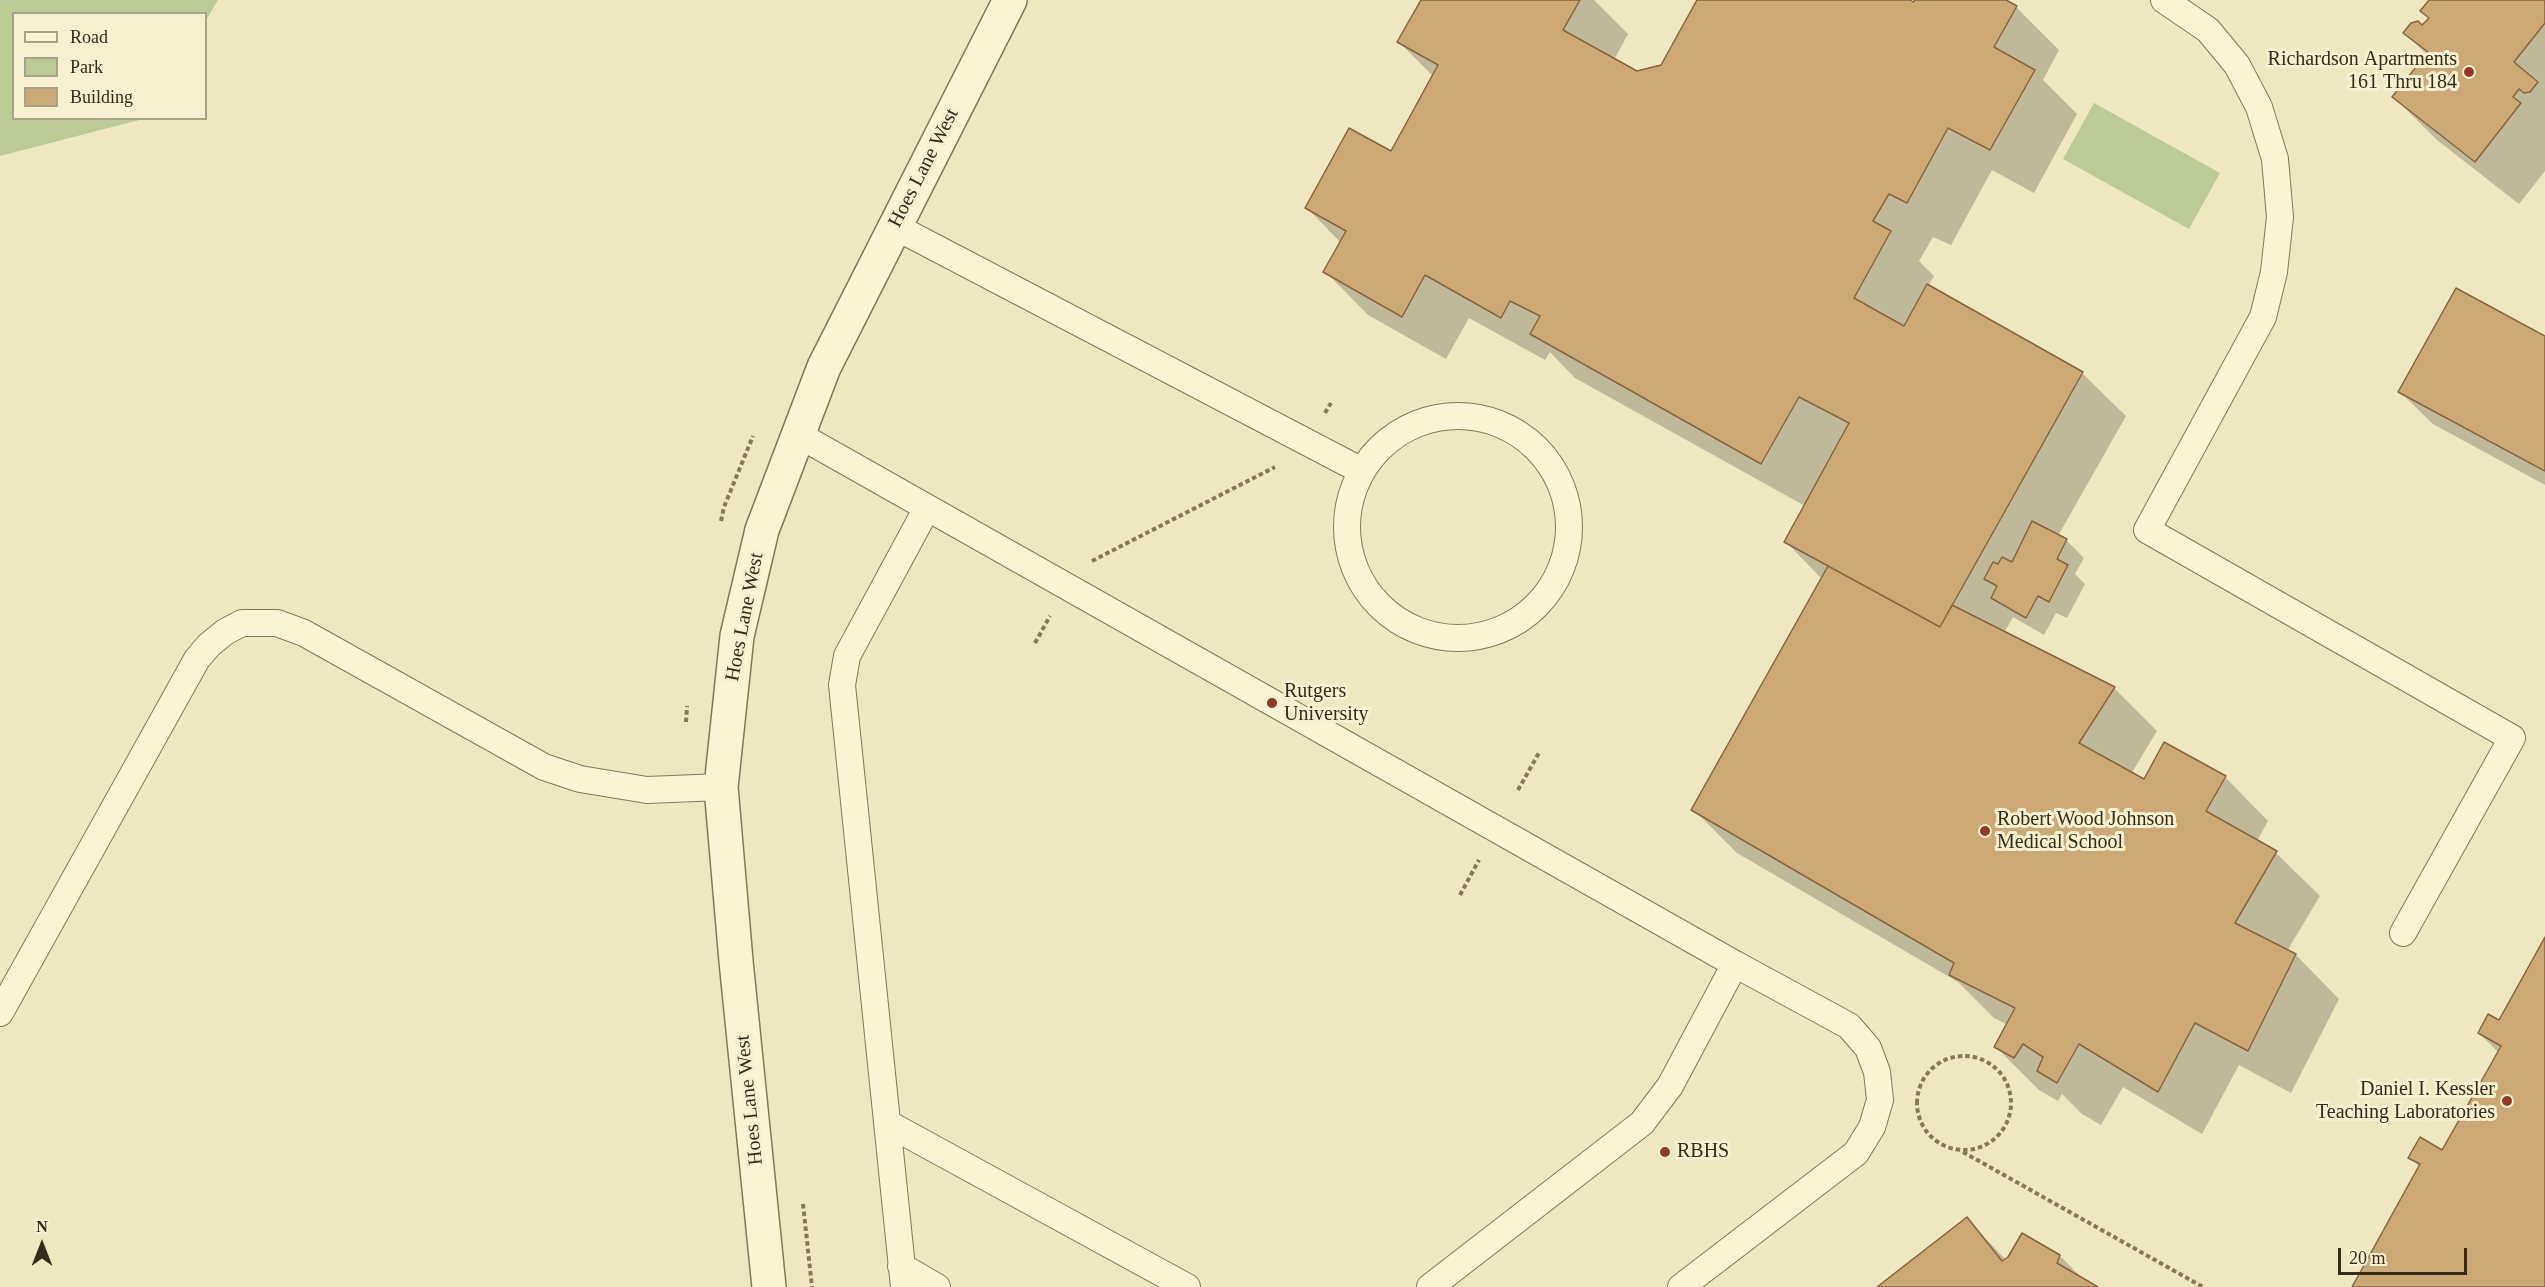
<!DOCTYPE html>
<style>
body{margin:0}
#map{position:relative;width:2545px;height:1287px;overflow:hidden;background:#eee8be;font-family:"Times New Roman",serif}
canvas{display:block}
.legend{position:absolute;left:12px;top:12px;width:195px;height:108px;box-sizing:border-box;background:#f5f0ce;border:2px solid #a8a287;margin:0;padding:8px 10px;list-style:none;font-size:18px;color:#352c1c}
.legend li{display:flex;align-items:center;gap:12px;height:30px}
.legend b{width:30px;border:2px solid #a8a287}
.north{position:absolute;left:12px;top:1215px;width:60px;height:60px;-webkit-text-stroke:4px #f5f0ce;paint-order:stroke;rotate:0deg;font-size:16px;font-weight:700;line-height:24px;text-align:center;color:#352c1c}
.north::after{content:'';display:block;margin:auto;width:21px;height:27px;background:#352c1c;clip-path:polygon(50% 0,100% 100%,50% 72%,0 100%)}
.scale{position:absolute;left:2338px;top:1248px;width:129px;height:27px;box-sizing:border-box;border:3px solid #352c1c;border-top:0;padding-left:8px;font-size:18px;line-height:21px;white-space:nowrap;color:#352c1c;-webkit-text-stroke:4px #f5f0ce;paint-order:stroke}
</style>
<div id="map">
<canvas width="2545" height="1287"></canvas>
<ul class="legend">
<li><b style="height:8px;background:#f9f4d1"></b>Road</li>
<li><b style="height:16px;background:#bbcb93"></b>Park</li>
<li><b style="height:16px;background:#cca874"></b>Building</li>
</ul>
<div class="north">N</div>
<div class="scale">20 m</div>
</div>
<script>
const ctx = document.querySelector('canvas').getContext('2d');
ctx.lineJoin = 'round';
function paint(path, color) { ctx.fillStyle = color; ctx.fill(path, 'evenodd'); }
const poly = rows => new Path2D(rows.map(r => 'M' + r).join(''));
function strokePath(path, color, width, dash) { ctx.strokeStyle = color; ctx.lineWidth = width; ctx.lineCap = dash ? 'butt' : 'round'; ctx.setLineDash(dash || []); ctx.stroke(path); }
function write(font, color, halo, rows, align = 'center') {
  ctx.font = font + ' "Times New Roman",serif'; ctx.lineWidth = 6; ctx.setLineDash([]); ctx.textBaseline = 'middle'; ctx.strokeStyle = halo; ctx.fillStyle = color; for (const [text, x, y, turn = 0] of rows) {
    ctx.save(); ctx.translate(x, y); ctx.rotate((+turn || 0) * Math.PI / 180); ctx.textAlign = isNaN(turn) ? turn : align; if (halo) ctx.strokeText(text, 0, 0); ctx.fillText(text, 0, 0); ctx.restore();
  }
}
const green = poly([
 [0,0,218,0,206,20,206,14,14,14,14,118,143,119,0,156],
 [2094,103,2220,173,2189,229,2063,159]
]);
const shadow = poly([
 [1422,0,1594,0,1628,34,1614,60,1637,73,1662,67,1698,1,1697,0,1907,0,1914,4,1916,0,2003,0,2016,7,2059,50,2043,80,2077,114,2034,193,1992,170,1951,245,1933,237,1919,261,1934,276,1928,286,2082,373,2126,416,2058,536,2066,540,2084,558,2075,574,2085,584,2067,618,2056,613,2044,635,2013,617,2004,633,2114,688,2157,731,2131,774,2145,782,2225,777,2268,821,2257,841,2276,853,2320,896,2287,951,2296,955,2339,999,2291,1093,2239,1065,2202,1134,2123,1087,2101,1125,2082,1114,2062,1094,2058,1101,2039,1090,1996,1047,2008,1025,1994,1018,1958,982,1737,853,1693,809,1822,579,1786,542,1805,506,1575,378,1550,352,1545,360,1469,318,1446,359,1368,315,1325,271,1341,243,1307,208,1392,153,1433,76,1399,42],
 [2431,0,2545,0,2545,171,2519,204,2437,140,2394,97,2427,55,2405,33,2422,27,2430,19],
 [2545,337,2545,485,2433,424,2400,392],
 [2545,940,2545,1287,2353,1287,2420,1168,2410,1157,2443,1152,2499,1053,2479,1033,2499,1022],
 [1967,1219,2006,1260,2060,1256,2084,1280,2095,1287,1880,1287]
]);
const building = poly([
 [1421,0,1580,0,1563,30,1637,71,1661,65,1697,0,1910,0,1913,2,1915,0,2006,0,2017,6,1994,47,2035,70,1990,150,1948,128,1907,203,1889,194,1873,221,1891,231,1854,298,1904,326,1927,284,2083,372,1940,627,1784,542,1849,423,1799,397,1761,464,1530,334,1540,316,1510,301,1501,318,1425,275,1402,317,1323,272,1346,231,1305,208,1349,128,1391,151,1438,65,1397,42,1421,0],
 [2429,0,2545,0,2545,23,2514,62,2538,82,2530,92,2524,93,2519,89,2513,97,2521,103,2475,162,2392,97,2428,52,2403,33,2411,23,2418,21,2422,25,2429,18,2420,11,2429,0],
 [2456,288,2545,336,2545,471,2398,392,2456,288],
 [2032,521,2067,539,2057,559,2068,565,2049,602,2038,596,2026,618,1991,598,1997,586,1984,579,1993,562,1998,564,2002,557,2012,562,2032,521],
 [1828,566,1940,627,1952,605,2115,687,2079,743,2144,779,2164,742,2226,776,2206,811,2277,851,2235,923,2296,954,2248,1051,2195,1023,2158,1092,2079,1044,2057,1083,2037,1071,2043,1057,2023,1044,2014,1058,1994,1047,2015,1008,1949,975,1954,963,1691,810,1828,566],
 [2545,937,2545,1287,2352,1287,2420,1164,2408,1158,2420,1137,2442,1150,2491,1064,2501,1046,2478,1033,2488,1014,2499,1020,2545,937],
 [1967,1217,2002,1261,2008,1257,2022,1233,2060,1255,2057,1263,2098,1287,1877,1287,1967,1217]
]);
const path = poly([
 [1325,413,1331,403],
 [721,521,724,507,753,436],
 [1092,561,1275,467],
 [1035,643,1050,616],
 [686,722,687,706],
 [1518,790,1540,751],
 [1460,895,1479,860],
 '1917 1103a47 47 0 1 1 94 0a47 47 0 1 1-94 0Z',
 [1963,1152,2203,1287],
 [803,1204,812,1287]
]);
const service = poly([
 [2164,0,2208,30,2237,65,2259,107,2275,159,2280,217,2274,272,2263,317,2147,530,2512,738,2403,933],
 [894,226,1362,471],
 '1347 527a111 111 0 1 1 222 0a111 111 0 1 1-222 0Z',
 [797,434,1735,964,1670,1086,1642,1123,1430,1287],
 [0,1013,197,659,209,645,225,632,242,623,277,623,304,633,544,767,580,779,647,790,721,787],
 [887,1123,1187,1287],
 [901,1266,937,1287],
 [904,1287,842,685,847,656,927,508],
 [1681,1287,1856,1153,1872,1127,1880,1100,1877,1072,1868,1048,1849,1026,1735,964]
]);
const tertiary = poly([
 [769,1287,736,961,721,787,737,636,762,530,824,367,1010,0]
]);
const markers = [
 [2469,72,6,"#953927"],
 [1272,703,6,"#953927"],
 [1985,831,6,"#953927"],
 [2507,1101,6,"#953927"],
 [1665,1152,6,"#953927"]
];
const poiNames = [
 ["Richardson Apartments",2457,60,"right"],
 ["161 Thru 184",2457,83,"right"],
 ["Rutgers",1284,692],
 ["University",1284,715],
 ["Robert Wood Johnson",1997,820],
 ["Medical School",1997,843],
 ["Daniel I. Kessler",2495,1090,"right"],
 ["Teaching Laboratories",2495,1113,"right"],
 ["RBHS",1677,1152]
];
const streetNames = [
 ["Hoes Lane West",924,168,-63],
 ["Hoes Lane West",745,617,-79],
 ["Hoes Lane West",750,1100,-96]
];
paint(green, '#bbcb93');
paint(shadow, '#0003');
paint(building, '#cca874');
strokePath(building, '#85663d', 1.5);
strokePath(service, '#867857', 28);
strokePath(tertiary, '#867857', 36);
strokePath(path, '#867857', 4, [4.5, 3]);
strokePath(service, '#f9f4d1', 26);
strokePath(tertiary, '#f9f4d1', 33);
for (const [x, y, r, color] of markers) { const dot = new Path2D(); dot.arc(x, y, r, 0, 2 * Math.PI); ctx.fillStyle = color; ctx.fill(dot); strokePath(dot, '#f5f0ce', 2); }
write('20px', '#352c1c', '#f5f0ce', poiNames, 'left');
write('20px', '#352c1c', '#f5f0ce', streetNames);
</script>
